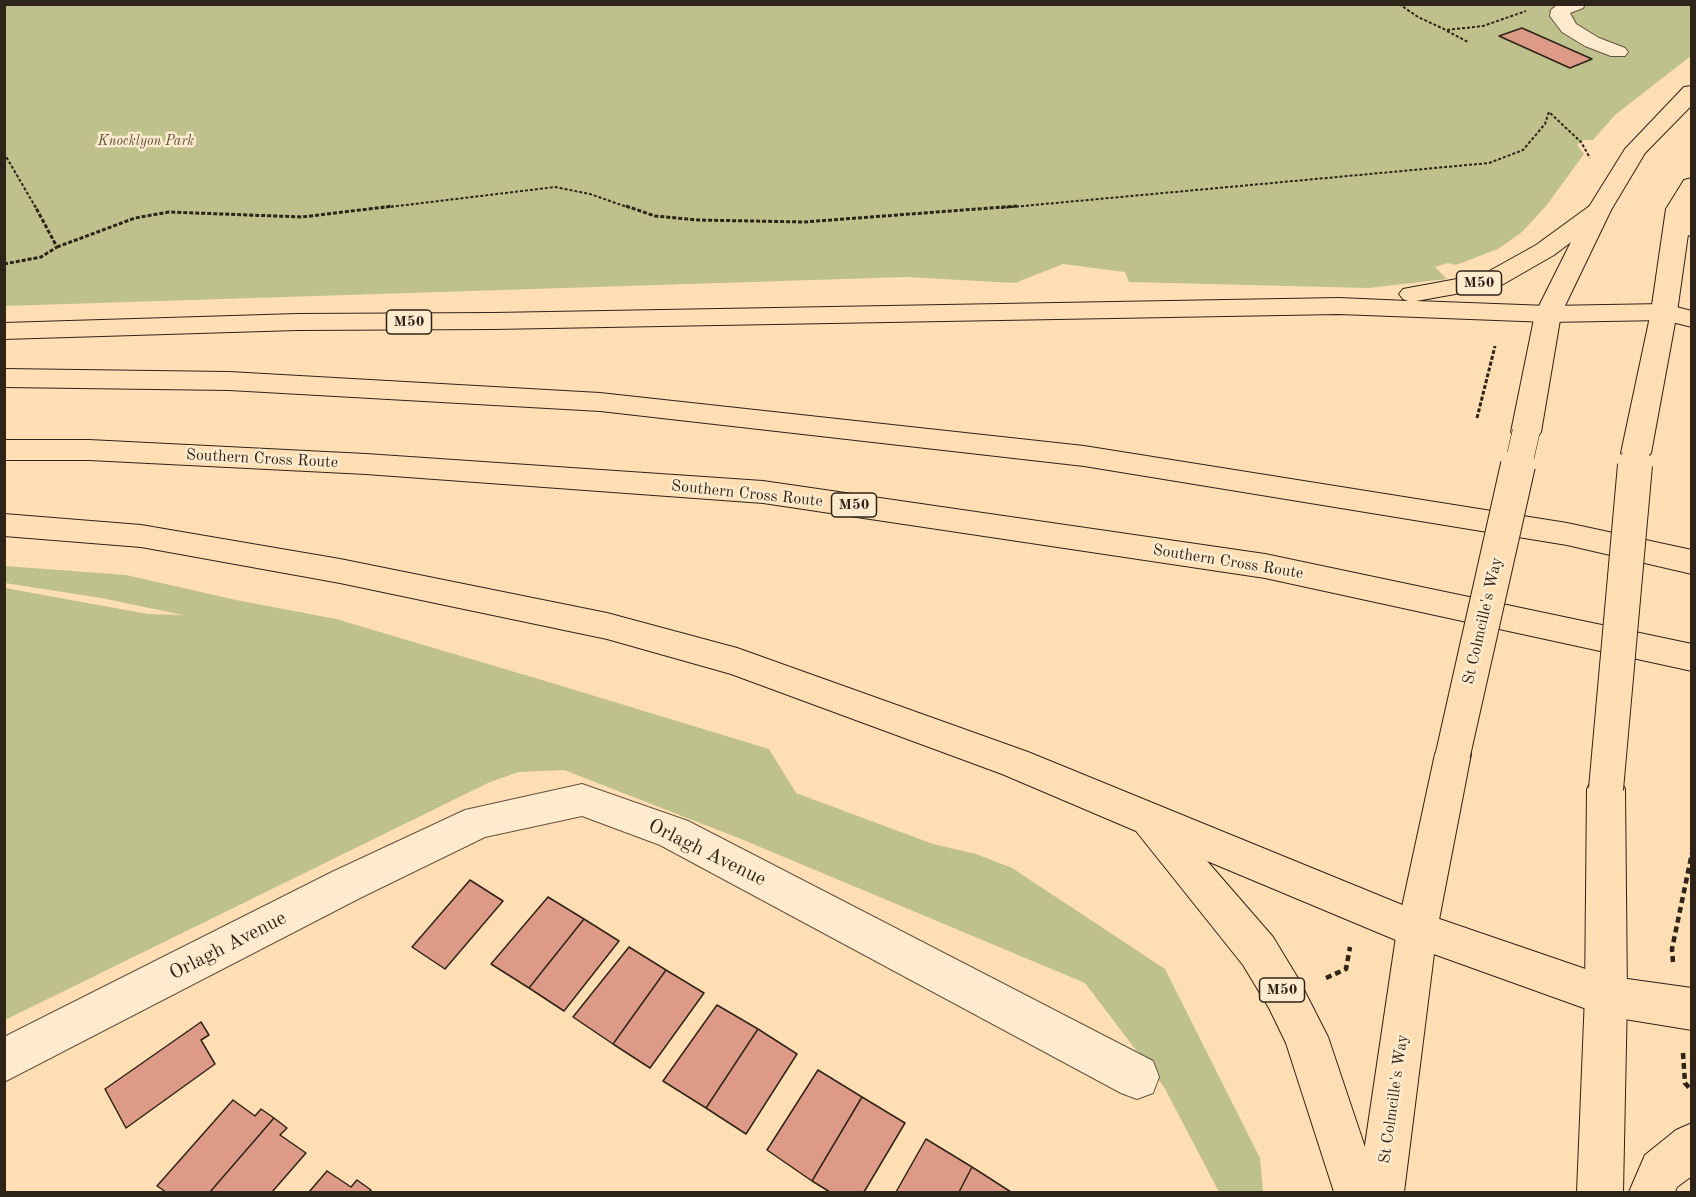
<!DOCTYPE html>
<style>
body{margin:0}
#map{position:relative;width:1696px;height:1197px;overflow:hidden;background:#fedeb2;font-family:"Old Standard TT",serif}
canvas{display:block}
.frame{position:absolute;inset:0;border:6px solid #2e2319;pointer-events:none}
</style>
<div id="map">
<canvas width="1696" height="1197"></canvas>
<div class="frame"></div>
</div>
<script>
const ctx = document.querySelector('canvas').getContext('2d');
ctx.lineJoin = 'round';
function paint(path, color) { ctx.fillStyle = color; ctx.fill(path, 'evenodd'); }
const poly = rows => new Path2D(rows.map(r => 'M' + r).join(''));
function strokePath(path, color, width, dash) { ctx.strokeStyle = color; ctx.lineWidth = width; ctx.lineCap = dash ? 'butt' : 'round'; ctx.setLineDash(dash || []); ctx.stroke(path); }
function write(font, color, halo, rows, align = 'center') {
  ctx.font = font + ' "Old Standard TT",serif'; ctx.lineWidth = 5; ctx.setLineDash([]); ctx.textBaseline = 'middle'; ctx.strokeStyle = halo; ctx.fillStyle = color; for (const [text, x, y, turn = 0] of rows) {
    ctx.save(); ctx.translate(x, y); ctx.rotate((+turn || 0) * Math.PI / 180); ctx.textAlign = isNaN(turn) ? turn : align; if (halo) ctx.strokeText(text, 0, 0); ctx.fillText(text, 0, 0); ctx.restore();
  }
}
const green = poly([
 [1691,4,1692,55,1615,115,1593,140,1584,140,1577,145,1584,154,1546,206,1522,232,1498,249,1456,265,1448,263,1435,267,1447,279,1368,288,1129,282,1125,272,1063,264,1015,283,906,277,5,306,4,5],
 [5,566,126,575,236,600,336,619,542,680,769,749,796,793,933,844,976,854,1012,868,1165,969,1260,1158,1263,1192,1219,1192,1164,1087,1085,983,741,839,564,770,519,772,490,782,5,1020,5,588,148,614,183,615,101,598,5,583]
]);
const building = poly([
 [1522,28,1592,59,1570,68,1499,36,1522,28],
 [470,880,503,901,445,969,412,947,470,880],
 [548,897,584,919,529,988,491,964,548,897],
 [584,919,619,941,564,1011,529,988,584,919],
 [629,947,666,970,613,1044,573,1017,629,947],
 [666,970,704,993,650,1068,613,1044,666,970],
 [717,1005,758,1029,706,1108,663,1081,717,1005],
 [201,1022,209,1035,201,1040,215,1064,126,1128,105,1089,201,1022],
 [758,1029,797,1054,746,1134,706,1108,758,1029],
 [818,1070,862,1097,812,1181,767,1150,818,1070],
 [862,1097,905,1123,864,1192,830,1192,812,1181,862,1097],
 [233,1100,255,1116,261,1109,274,1118,210,1192,166,1192,157,1186,233,1100],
 [274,1118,287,1128,280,1135,306,1153,272,1192,210,1192,274,1118],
 [926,1139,972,1167,959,1192,896,1192,926,1139],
 [972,1167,1011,1192,959,1192,972,1167],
 [327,1171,351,1187,357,1180,371,1190,369,1192,309,1192,327,1171]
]);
const pathFar2 = poly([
 [1399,4,1418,17,1446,30,1483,26,1526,11],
 [1447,31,1468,42],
 [4,153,36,208],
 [381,208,555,187,590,194,630,208],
 [1001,208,1489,163,1523,150,1545,124,1549,112,1581,142,1590,158]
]);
const pathFar1 = poly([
 [626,206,655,216,698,220,804,222,1017,206],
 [57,247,135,218,169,212,302,217,393,206],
 [4,264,41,257,57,247,35,206],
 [1477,418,1495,346]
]);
const path = poly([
 [1673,962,1672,949,1692,853],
 [1326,978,1346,969,1350,947],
 [1683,1053,1685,1083,1692,1091]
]);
const minor = poly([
 [1558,4,1585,4,1583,8,1570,13,1576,24,1599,38,1625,48,1628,52,1625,56,1611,56,1585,46,1562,32,1550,16,1551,10,1558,4],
 [582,784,688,821,1153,1061,1159,1077,1153,1093,1137,1099,1121,1093,660,845,582,816,485,837,360,898,4,1082,4,1037,332,872,465,810,582,784]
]);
const major = poly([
 [1692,86,1692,105,1645,153,1611,210,1561,314,1541,432,1536,439,1526,442,1516,439,1511,432,1535,314,1587,210,1625,149,1684,87,1692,86],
 [1692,178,1692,206,1677,312,1651,453,1646,460,1636,463,1626,460,1621,453,1651,312,1666,209,1684,180,1692,178],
 [1453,739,1466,743,1471,754,1437,930,1404,1192,1358,1192,1397,930,1435,754,1440,743,1453,739],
 [1606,773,1619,778,1625,789,1627,996,1623,1192,1577,1192,1585,996,1587,789,1593,778,1606,773]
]);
const highway = poly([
 [1678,202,1686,204,1692,211,1692,236,1683,234,1666,209,1670,204,1678,202],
 [1599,203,1607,205,1611,210,1607,215,1554,255,1500,286,1416,301,1548,306,1664,304,1692,311,1692,327,1664,320,1548,322,1339,314,493,329,297,330,4,339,4,323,297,314,493,313,1339,298,1408,301,1403,299,1399,294,1403,289,1484,274,1536,245,1591,205,1599,203],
 [4,369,229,372,600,393,1084,446,1567,523,1692,550,1692,574,1567,545,1084,466,600,411,229,390,4,387,4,369],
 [4,440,89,440,366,454,763,481,1265,554,1692,644,1692,671,1265,578,763,503,366,474,89,460,4,460,4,440],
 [4,514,141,525,340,559,607,613,737,648,1028,752,1422,913,1606,976,1692,988,1692,1030,1606,1016,1403,943,1207,861,1273,937,1299,980,1328,1037,1380,1192,1334,1192,1286,1043,1269,1008,1243,965,1136,831,1002,774,731,674,607,639,340,583,141,547,4,536,4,514],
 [1692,1123,1692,1176,1677,1187,1675,1192,1629,1192,1645,1155,1676,1130,1692,1123]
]);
const majorBridgeFar1 = poly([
 [1518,467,1526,432],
 [1635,467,1636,453]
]);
const majorBridge = poly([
 [1453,754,1518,465],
 [1606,789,1635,465]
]);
const farParknames = [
 ["Knocklyon Park",146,141]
];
const shields = [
 [1479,283,45],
 [409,322,45],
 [854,505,45],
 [1282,990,45]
];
const shieldNames = [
 ["M50",1479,283],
 ["M50",409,322],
 ["M50",854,505],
 ["M50",1282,990]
];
const streetNames = [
 ["Southern Cross Route",262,459,3],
 ["Southern Cross Route",747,494,6],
 ["Southern Cross Route",1228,562,9],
 ["St Colmcille's Way",1483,621,-77],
 ["St Colmcille's Way",1394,1099,-82]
];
const nearStreetnames = [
 ["Orlagh Avenue",707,853,26],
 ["Orlagh Avenue",228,946,-27]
];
paint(green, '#bfc18d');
paint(building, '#dd9b87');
strokePath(building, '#2e2319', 1.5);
strokePath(minor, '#62523f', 2);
strokePath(major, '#2e2319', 2);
strokePath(highway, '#2e2319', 2);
strokePath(pathFar2, '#2e2319', 2, [3, 2]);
strokePath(pathFar1, '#2e2319', 3, [4, 2]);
strokePath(path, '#2e2319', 4.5, [6, 4]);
paint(minor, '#feeacd');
paint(major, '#fedeb2');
paint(highway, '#fedeb2');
strokePath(majorBridgeFar1, '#2e2319', 28, []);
strokePath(majorBridge, '#2e2319', 36, []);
strokePath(majorBridgeFar1, '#fedeb2', 27);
strokePath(majorBridge, '#fedeb2', 34);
write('italic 14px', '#5a523c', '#feeacd', farParknames);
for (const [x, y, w] of shields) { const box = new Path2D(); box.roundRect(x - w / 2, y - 12, w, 24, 4.5); ctx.fillStyle = '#feeacd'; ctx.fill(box); strokePath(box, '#2e2319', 1.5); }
write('bold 15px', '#2e2319', null, shieldNames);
write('16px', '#2e2319', '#feeacd', streetNames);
write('20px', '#2e2319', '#feeacd', nearStreetnames);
</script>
